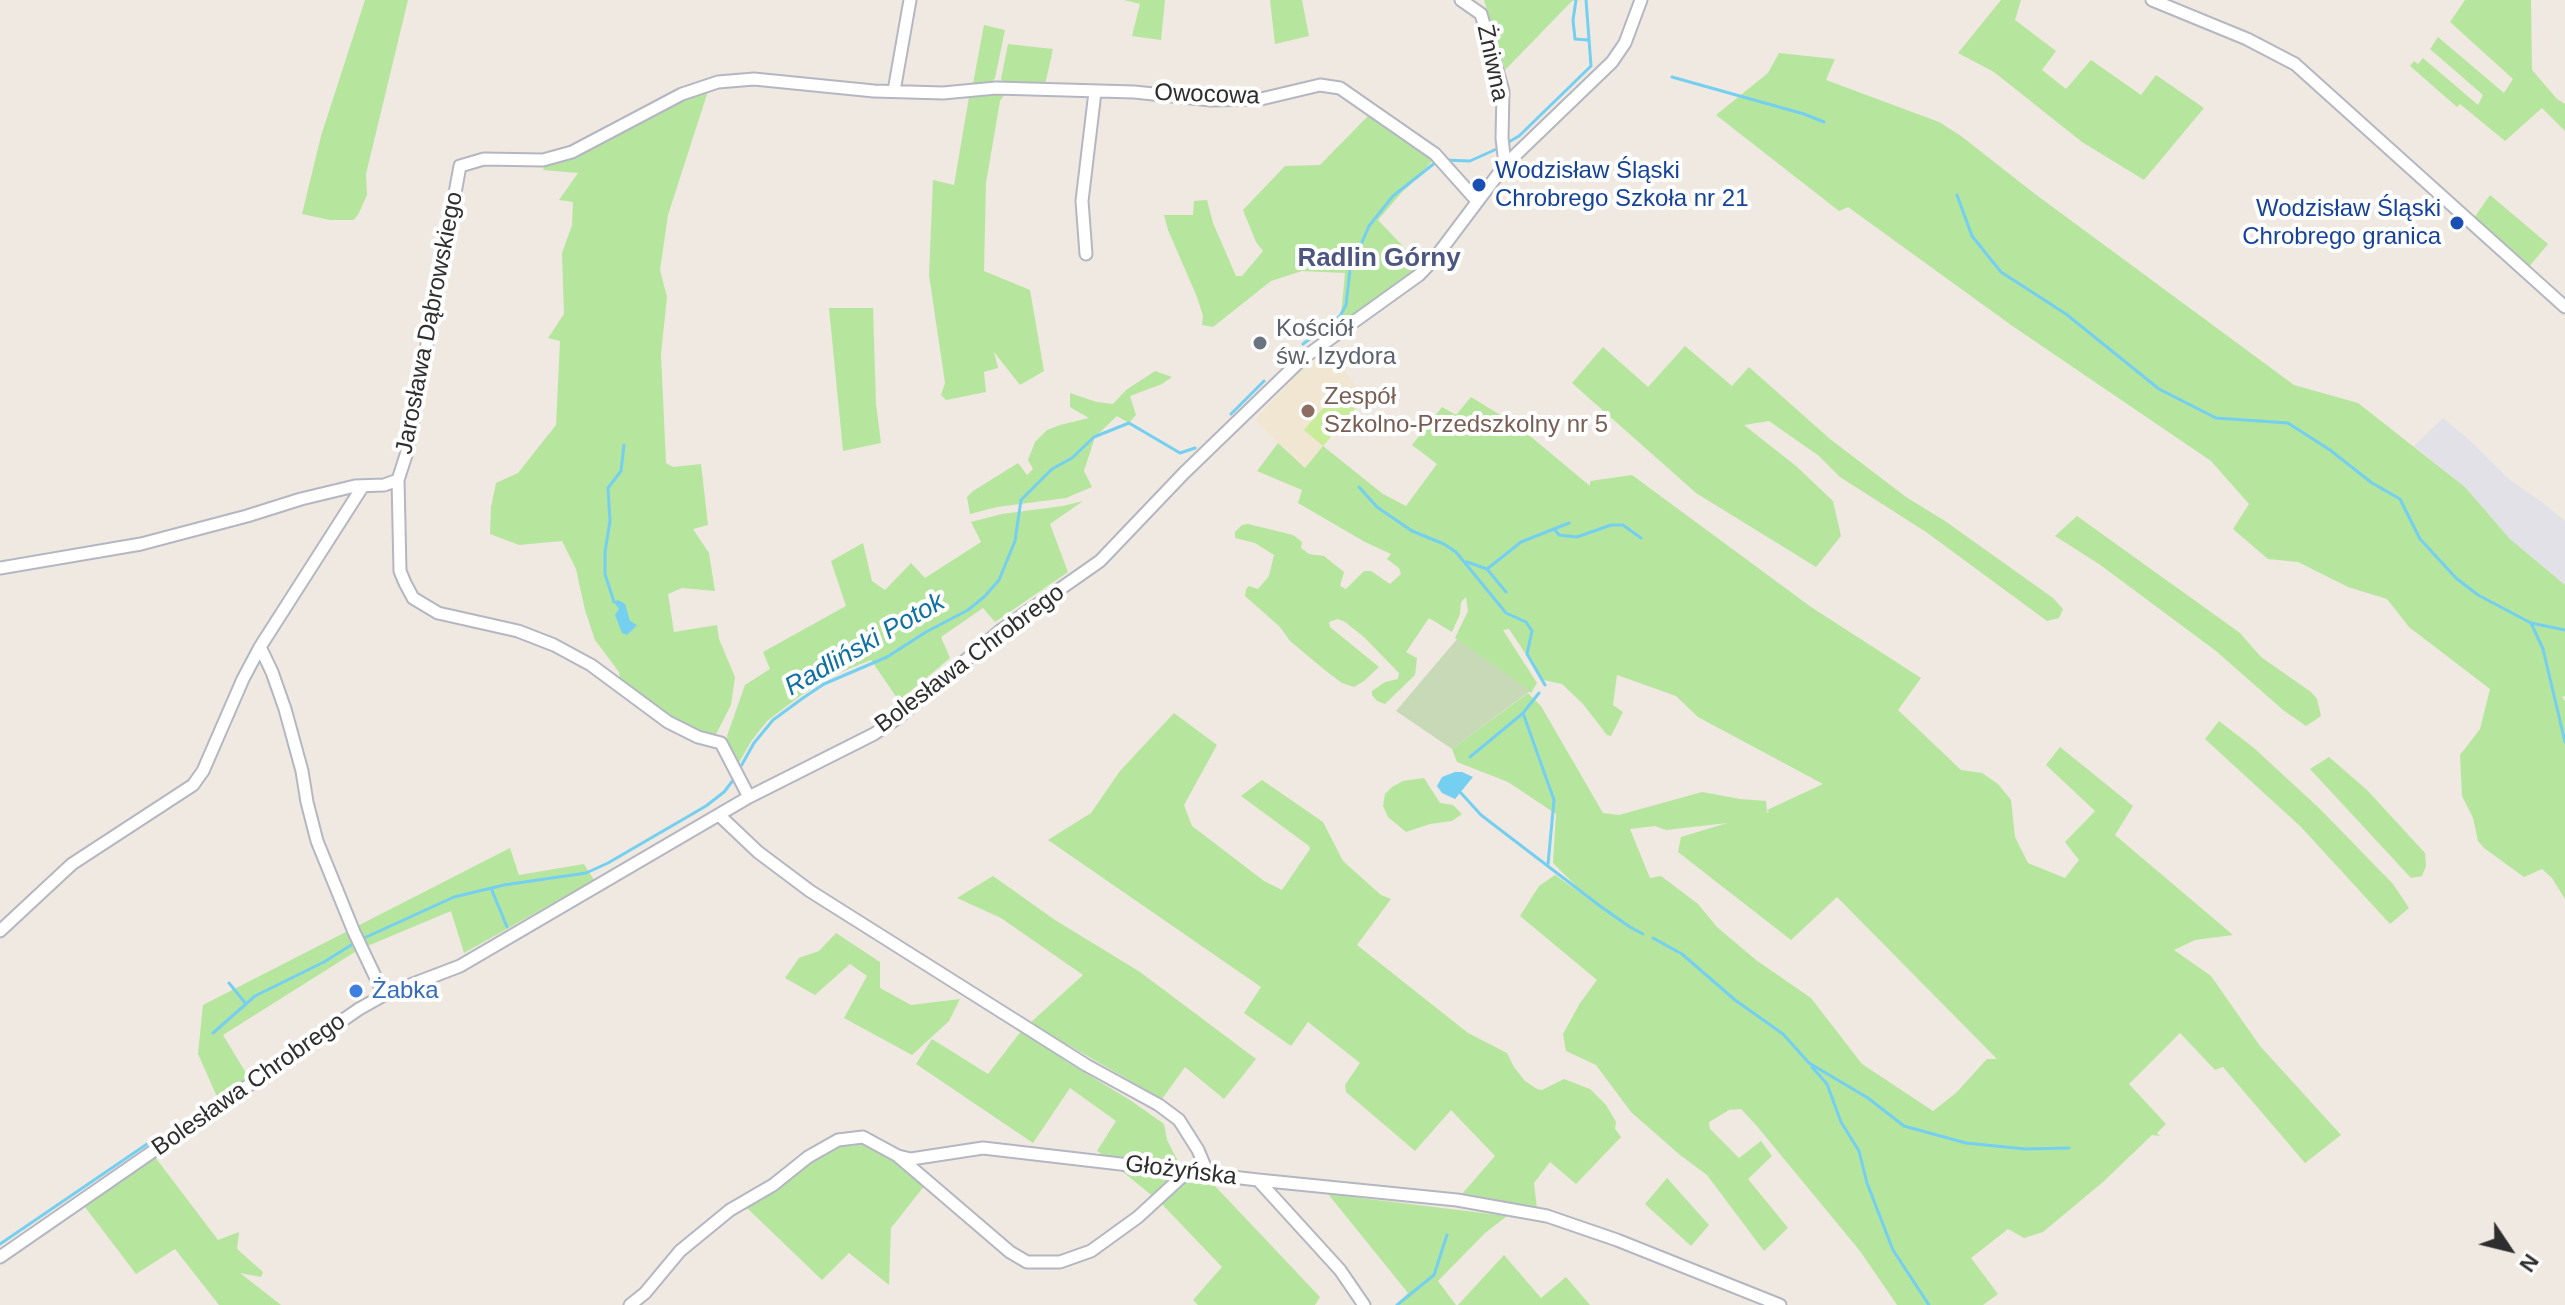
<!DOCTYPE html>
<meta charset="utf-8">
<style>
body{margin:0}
#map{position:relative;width:2565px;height:1305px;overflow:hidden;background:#efe9e1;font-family:Helvetica,sans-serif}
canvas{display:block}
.north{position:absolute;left:2469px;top:1209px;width:80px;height:80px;-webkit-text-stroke:6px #fff;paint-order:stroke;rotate:125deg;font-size:22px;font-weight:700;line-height:32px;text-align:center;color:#2e2e2e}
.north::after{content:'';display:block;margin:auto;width:28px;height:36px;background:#2e2e2e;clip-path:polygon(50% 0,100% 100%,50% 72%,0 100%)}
</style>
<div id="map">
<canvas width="2565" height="1305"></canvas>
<div class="north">N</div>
</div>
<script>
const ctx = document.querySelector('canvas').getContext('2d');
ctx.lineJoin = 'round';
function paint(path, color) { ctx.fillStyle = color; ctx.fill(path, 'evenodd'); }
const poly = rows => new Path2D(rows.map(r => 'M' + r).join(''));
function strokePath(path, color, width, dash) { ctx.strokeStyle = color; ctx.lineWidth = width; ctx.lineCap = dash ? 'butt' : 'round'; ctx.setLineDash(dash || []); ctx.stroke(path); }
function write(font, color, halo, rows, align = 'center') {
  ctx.font = font + ' Helvetica,sans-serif'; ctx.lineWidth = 8; ctx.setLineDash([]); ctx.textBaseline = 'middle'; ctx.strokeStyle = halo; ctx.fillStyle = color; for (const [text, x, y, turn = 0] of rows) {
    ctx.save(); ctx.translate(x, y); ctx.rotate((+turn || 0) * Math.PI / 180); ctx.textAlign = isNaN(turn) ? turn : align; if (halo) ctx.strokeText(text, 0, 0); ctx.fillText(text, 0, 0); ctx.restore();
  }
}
const industrial = poly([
 [2443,418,2467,438,2510,480,2542,502,2565,521,2565,585,2510,539,2465,487,2414,446]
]);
const education = poly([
 [1328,350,1365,397,1305,468,1255,420,1297,374]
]);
const green = poly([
 [365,0,408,0,366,174,367,195,359,213,354,220,330,220,302,214,321,136],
 [1124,0,1165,0,1161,40,1132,36,1140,4],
 [1270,0,1302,0,1309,36,1275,44],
 [1484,0,1582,0,1572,1,1505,70],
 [2001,0,2021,0,2015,20,2056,51,2042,70,2066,89,2091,60,2141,95,2156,75,2204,108,2144,180,2082,142,1994,72,1958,53],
 [2465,0,2531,0,2532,70,2557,99,2565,104,2565,131,2542,108,2505,141,2460,104,2457,107,2410,66,2414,61,2418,64,2423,58,2478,105,2483,95,2430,49,2438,37,2504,93,2513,79,2450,22],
 [984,25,1005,30,995,78,990,85,972,89],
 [1008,44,1053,49,1045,85,1006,86,1001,79],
 [1779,53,1835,59,1826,80,1939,122,1961,136,2035,194,2294,385,2358,403,2465,487,2510,539,2565,585,2565,696,2562,697,2565,701,2565,899,2552,878,2542,869,2524,877,2484,848,2478,841,2473,818,2462,796,2460,755,2480,729,2490,689,2409,627,2387,599,2348,587,2298,562,2268,559,2233,529,2249,504,2211,461,2011,325,1848,207,1839,211,1716,115,1768,73],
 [709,88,668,215,660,270,667,297,661,354,666,463,673,467,701,464,708,525,693,529,709,553,715,591,682,588,668,594,674,632,717,625,719,639,735,677,731,705,714,738,695,732,650,704,620,679,619,672,595,640,585,610,576,569,562,541,519,545,490,534,491,507,496,483,518,473,556,425,560,341,548,338,564,314,562,253,572,225,573,202,559,200,578,173,543,170,545,164,683,98],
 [1005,94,1000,101,986,183,984,271,1030,290,1044,371,1020,385,994,352,998,368,984,372,986,392,946,400,941,395,945,383,929,275,933,180,954,185,969,97],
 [1368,116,1434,159,1423,171,1438,161,1403,191,1378,220,1420,264,1398,289,1340,326,1345,273,1302,271,1271,281,1213,327,1202,325,1203,316,1197,297,1168,230,1164,215,1193,215,1194,201,1207,200,1213,223,1236,276,1242,276,1263,251,1256,242,1243,210,1285,166,1320,165],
 [2490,195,2548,244,2528,268,2474,218],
 [829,308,873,308,876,404,881,443,843,451],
 [1685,346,1732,386,1749,367,1830,439,1906,497,1945,521,2053,598,2063,609,2059,618,2047,621,1926,532,1840,477,1819,456,1769,421,1744,425,1796,466,1833,501,1841,536,1816,567,1696,493,1572,383,1603,347,1648,387],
 [1155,371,1172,377,1162,384,1130,396,1136,415,1129,423,1117,416,1095,437,1084,471,1092,487,1066,498,997,507,970,514,967,497,973,491,1018,463,1027,475,1033,469,1028,460,1035,442,1047,430,1060,425,1089,418,1070,407,1070,393,1097,402,1113,404,1126,390],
 [1471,397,1518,426,1590,486,1590,481,1632,475,1811,607,1921,678,1898,710,1961,770,1982,773,1998,784,2011,800,2015,837,2028,863,2065,878,2079,860,2065,842,2095,811,2046,765,2060,747,2133,806,2115,835,2233,935,2195,940,2174,950,2211,976,2260,1046,2341,1135,2305,1163,2223,1067,2215,1070,2180,1033,2129,1084,2166,1124,2157,1133,2160,1136,2152,1135,2103,1182,2043,1232,2024,1238,2008,1229,1971,1258,1998,1294,1983,1305,1897,1305,1860,1251,1756,1125,1741,1109,1729,1110,1709,1122,1710,1129,1739,1158,1761,1141,1772,1156,1748,1179,1788,1228,1764,1251,1707,1175,1680,1155,1631,1112,1596,1065,1566,1051,1563,1034,1580,1003,1597,980,1520,916,1539,886,1555,875,1610,914,1578,888,1553,863,1556,814,1508,782,1457,762,1452,749,1528,693,1541,706,1603,813,1619,815,1702,792,1740,799,1766,801,1767,813,1769,812,1767,810,1823,784,1698,717,1676,696,1617,675,1613,705,1623,712,1611,736,1607,735,1583,704,1562,684,1543,680,1509,629,1503,630,1537,683,1531,693,1455,638,1468,611,1466,597,1461,602,1460,614,1452,632,1429,618,1406,652,1417,658,1415,675,1385,704,1377,701,1372,695,1372,691,1385,682,1398,679,1399,673,1364,637,1345,622,1338,619,1329,622,1330,627,1379,667,1364,681,1354,687,1342,683,1326,671,1290,641,1280,627,1245,596,1246,589,1249,586,1258,589,1269,576,1274,555,1255,543,1235,538,1235,532,1242,525,1248,524,1293,535,1302,542,1301,548,1309,554,1324,556,1344,572,1340,586,1346,589,1364,571,1371,571,1390,584,1401,574,1399,568,1387,559,1391,554,1365,542,1298,503,1302,490,1257,471,1278,443,1305,468,1323,446,1383,494,1406,506,1437,464,1412,445,1442,407,1456,415],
 [1727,823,1681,837,1678,852,1791,940,1837,897,1997,1059,1987,1059,1956,1093,1933,1111,1862,1064,1811,998,1756,960,1717,927,1698,904,1661,876,1650,878,1630,829,1655,826,1666,830],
 [1083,501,1050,524,1068,572,995,622,983,608,941,637,950,658,899,701,871,660,836,674,800,696,767,721,752,740,737,766,728,749,727,736,745,685,770,669,763,652,846,606,831,561,863,543,872,581,885,590,911,563,925,578,981,542,971,522,1002,514,1063,506],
 [2077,516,2240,633,2261,657,2311,692,2317,699,2321,716,2306,726,2283,710,2216,651,2099,564,2055,536],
 [1174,713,1217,745,1184,805,1192,826,1264,881,1282,890,1310,849,1309,846,1241,796,1262,780,1323,822,1343,861,1381,895,1391,899,1357,945,1468,1033,1507,1053,1514,1067,1525,1081,1537,1089,1542,1090,1564,1079,1590,1089,1606,1105,1616,1122,1615,1129,1621,1137,1576,1184,1550,1162,1534,1183,1537,1209,1463,1198,1462,1194,1495,1156,1451,1110,1415,1151,1346,1092,1345,1085,1360,1063,1308,1022,1291,1046,1244,1013,1261,987,1048,840,1091,813,1120,771],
 [2219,721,2254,748,2320,809,2393,884,2409,908,2390,924,2301,827,2205,739],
 [2329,757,2367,790,2425,853,2426,866,2422,876,2411,878,2310,769],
 [1424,778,1440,803,1453,805,1462,814,1452,821,1430,824,1406,832,1388,817,1383,806,1385,794,1392,787,1403,781],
 [510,848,519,875,584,864,594,880,464,953,451,911,358,950,223,1035,249,1078,218,1099,198,1054,203,1005],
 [993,876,1055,920,1140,972,1256,1059,1224,1099,1185,1067,1162,1099,1030,1023,1083,975,1001,918,957,898],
 [836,933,880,962,880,988,911,1005,960,999,949,1021,912,1055,844,1018,867,976,850,964,815,995,785,978,799,958,819,951],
 [1022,1030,1067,1062,1130,1100,1164,1124,1167,1140,1180,1165,1104,1156,1097,1151,1116,1121,1070,1088,1033,1143,916,1064,932,1039,988,1074],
 [864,1145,896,1163,925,1185,891,1228,889,1285,849,1253,822,1280,747,1208,836,1146],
 [155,1157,218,1240,239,1232,237,1249,263,1272,261,1277,240,1273,281,1305,219,1305,175,1249,136,1274,85,1207],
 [1118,1168,1176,1174,1155,1198],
 [1189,1176,1212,1179,1214,1185,1320,1297,1315,1305,1198,1305,1193,1300,1222,1267,1159,1201],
 [1667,1178,1709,1225,1691,1246,1645,1204],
 [1328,1194,1507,1216,1485,1233,1438,1281,1456,1305,1396,1305,1408,1293],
 [1504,1255,1541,1298,1566,1277,1590,1305,1458,1305]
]);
const cemetery = poly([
 [1457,639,1530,691,1452,749,1396,711]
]);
const pitch = poly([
 [1340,389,1358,405,1323,446,1304,430]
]);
const water = poly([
 [618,600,625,604,630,621,637,625,627,635,622,633,615,615,619,609,614,602],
 [1455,772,1462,772,1473,777,1455,799,1442,793,1437,786,1442,777]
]);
const stream = poly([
 [1576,0,1573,20,1575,39,1588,40],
 [1672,77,1804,114,1824,122],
 [1507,143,1519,136,1591,66,1586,0],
 [1444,160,1470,161,1501,147],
 [1957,195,1972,236,2001,272,2066,314,2159,389,2216,418,2288,423,2330,450,2372,483,2400,499,2420,539,2456,578,2478,595,2531,623,2565,630],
 [1303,344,1340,316,1346,305,1350,270,1369,226,1393,196,1436,162],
 [1231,414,1264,381],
 [1359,487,1377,507,1412,531,1444,544,1456,552,1506,613,1526,622,1532,631,1527,654,1545,685],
 [1554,529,1559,535,1577,537,1611,525,1623,525,1641,538],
 [1467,562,1487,569,1521,542,1569,523],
 [1487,569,1506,592],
 [614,602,605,574,605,552,610,521,608,488,621,471,624,445],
 [2531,623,2543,649,2565,742],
 [1539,693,1523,713,1554,800,1548,864],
 [1470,757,1522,714],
 [740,768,754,743,773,720,803,698,824,684,887,657,926,632,968,610,985,596,999,580,1015,541,1021,500,1052,469,1072,458,1094,437,1129,423,1180,453,1195,448],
 [1461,793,1481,815,1600,906,1630,927,1643,934],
 [491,888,507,927],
 [1653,938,1682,954,1735,1000,1783,1034,1809,1063,1868,1098,1904,1126,1966,1143,2025,1149,2069,1148],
 [362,939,454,897,504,885,586,873,608,863,706,806,724,792,734,779],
 [229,983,246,1004],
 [213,1033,255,996,324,962,356,942],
 [1812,1067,1827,1084,1841,1122,1859,1151,1867,1183,1893,1250,1929,1305],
 [0,1244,153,1140],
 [1397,1305,1434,1275,1447,1235]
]);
const minor = poly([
 [1461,0,1481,14,1503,91,1502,138,1505,165],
 [2152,0,2247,39,2295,64,2565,307],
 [894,91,910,0],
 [1086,254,1082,201,1095,92],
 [0,568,141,544,247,516,301,499,355,486,384,485,398,480],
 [260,647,272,672,285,709,302,771,307,802,317,841,354,932,384,995],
 [749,797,721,743,698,737,668,722,591,665,554,645,518,631,438,613,413,598,405,583,400,571,398,480,407,452,460,166,484,159,543,160,572,152,682,94,718,82,754,79,874,91,943,93,996,88,1134,92,1211,100,1261,99,1320,85,1340,88,1435,154,1477,201],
 [719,815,758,852,810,891,1086,1065,1159,1105,1179,1120,1198,1150,1208,1174],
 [0,931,72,864,193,785,203,771,243,679,260,647,363,486],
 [899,1157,1010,1252,1027,1262,1060,1262,1091,1251,1138,1217,1187,1172],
 [1258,1180,1340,1270,1364,1305],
 [0,1257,359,1009,384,995,460,966,749,797,874,734,899,717,1000,631,1100,561,1184,473,1302,359,1419,275,1435,258,1505,165,1612,62,1625,43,1641,0],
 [630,1305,645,1293,680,1251,730,1210,773,1185,808,1157,838,1140,863,1137,898,1156,911,1159,983,1148,1258,1180,1457,1200,1547,1216,1617,1240,1780,1305]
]);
const markers = [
 [1479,185,8,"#1a4fb4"],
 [2457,223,8,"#1a4fb4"],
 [1260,343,8,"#6b7280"],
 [1308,411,8,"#8d6e63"],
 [356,991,8,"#3f7fe0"]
];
const streetNames = [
 ["Żniwna",1492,63,78],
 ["Owocowa",1207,95,2],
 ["Jarosława Dąbrowskiego",430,323,-79],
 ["Bolesława Chrobrego",970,659,-37],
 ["Bolesława Chrobrego",249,1085,-35],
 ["Głożyńska",1181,1171,7]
];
const transitNames = [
 ["Wodzisław Śląski",1495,171],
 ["Chrobrego Szkoła nr 21",1495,199],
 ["Wodzisław Śląski",2441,209,"right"],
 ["Chrobrego granica",2441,237,"right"]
];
const worshipNames = [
 ["Kościół",1276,329],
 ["św. Izydora",1276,357]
];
const educationNames = [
 ["Zespół",1324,397],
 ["Szkolno-Przedszkolny nr 5",1324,425]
];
const shopNames = [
 ["Żabka",372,991]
];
const neighbourhoodNames = [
 ["Radlin Górny",1379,259]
];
const waterNames = [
 ["Radliński Potok",865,645,-30]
];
paint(industrial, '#e3e1e8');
paint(education, '#f0e6d1');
paint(green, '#b6e59e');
paint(cemetery, '#c8d9b8');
paint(pitch, '#c9ec9a');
paint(water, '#75cff0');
strokePath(stream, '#75cff0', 3);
strokePath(minor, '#b4b7c1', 15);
strokePath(minor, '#fff', 11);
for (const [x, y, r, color] of markers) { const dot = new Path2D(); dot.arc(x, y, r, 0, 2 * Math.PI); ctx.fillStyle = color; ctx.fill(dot); strokePath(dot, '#fff', 3); }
write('24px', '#2e2e2e', '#fff', streetNames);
write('24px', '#164399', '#fff', transitNames, 'left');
write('24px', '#5b616d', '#fff', worshipNames, 'left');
write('24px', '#785e54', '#fff', educationNames, 'left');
write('24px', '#366cbe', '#fff', shopNames, 'left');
write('bold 26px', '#4d5680', '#fff', neighbourhoodNames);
write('italic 26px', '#0d6fa3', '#fff', waterNames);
</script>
